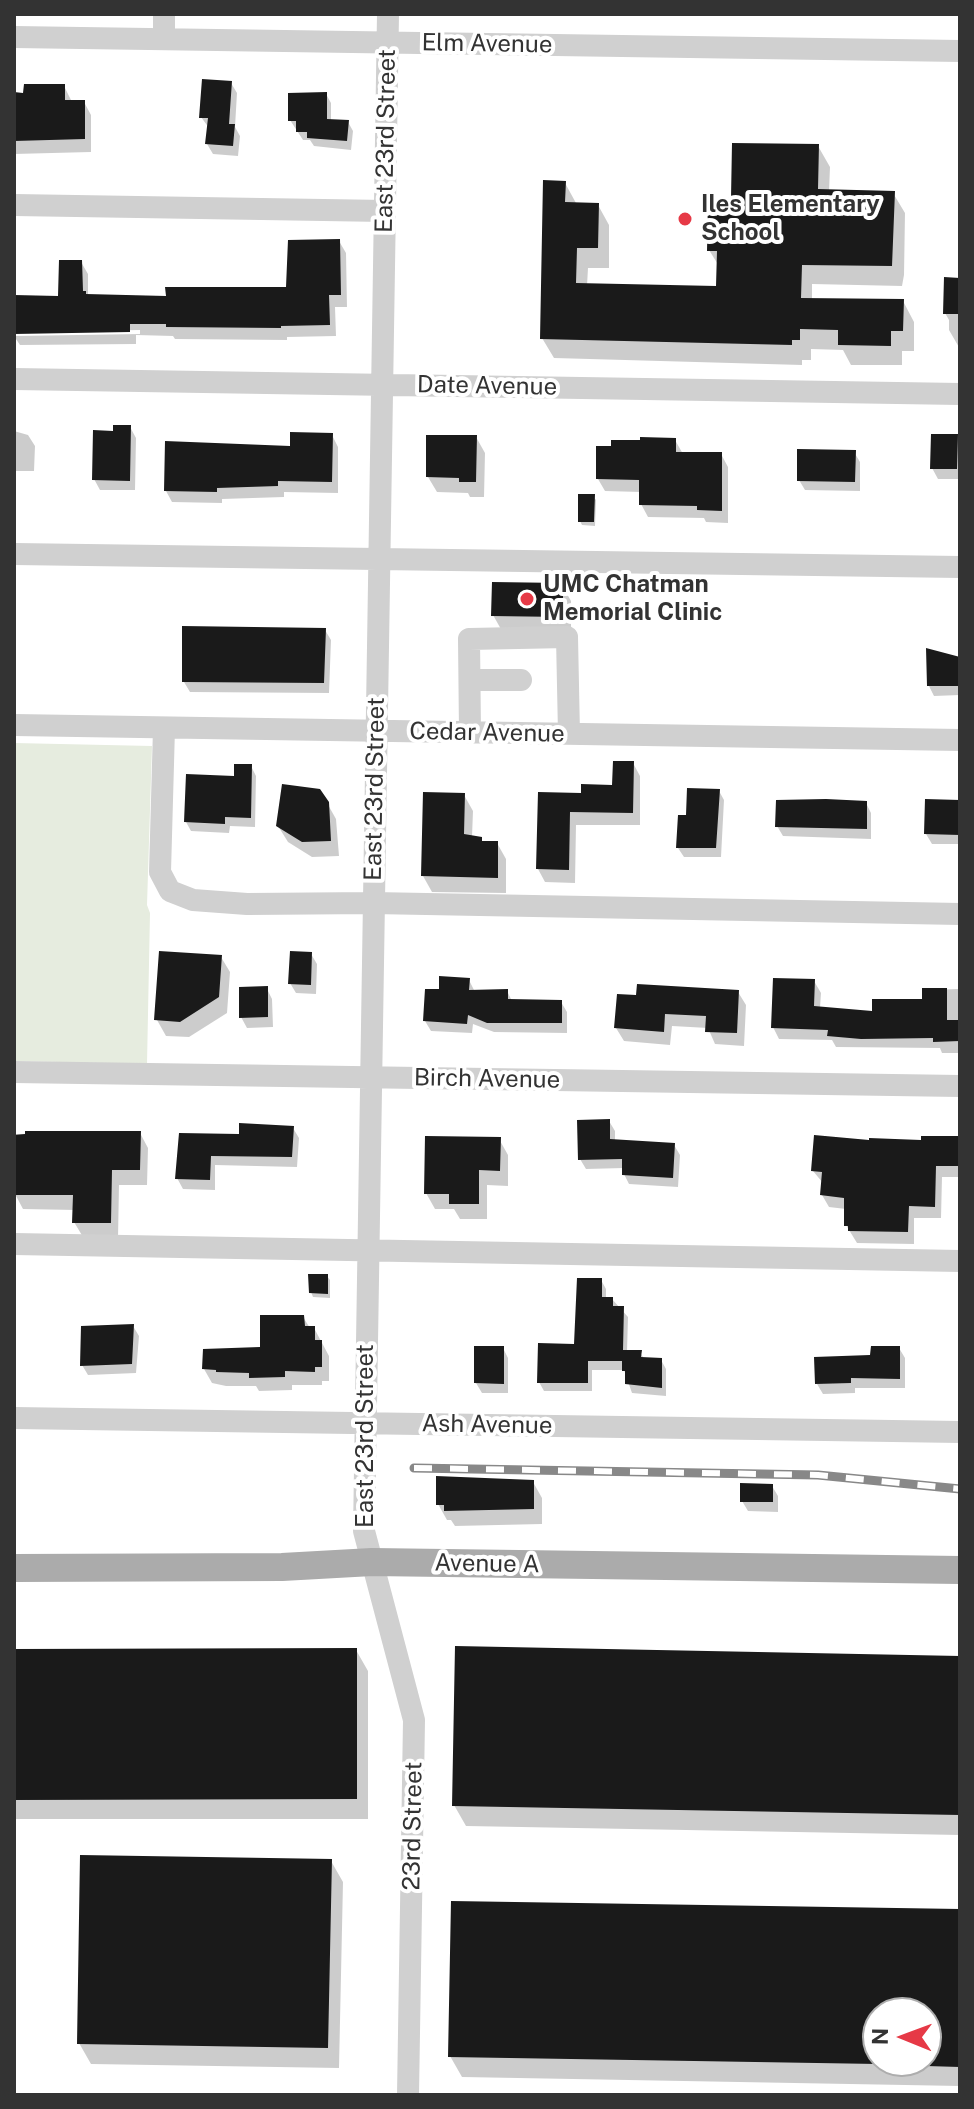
<!DOCTYPE html>
<style>
body{margin:0}
#map{position:relative;width:974px;height:2109px;overflow:hidden;background:#fff;font-family:"Public Sans",sans-serif}
canvas{display:block}
.frame{position:absolute;inset:0;border:16px solid #333;pointer-events:none}
.north{position:absolute;left:862px;top:1997px;width:80px;height:80px;box-sizing:border-box;background:#fff;border:2px solid #adadad;border-radius:50%;rotate:271deg;font-size:22px;font-weight:700;line-height:32px;text-align:center;color:#333}
.north::after{content:'';display:block;margin:auto;width:28px;height:36px;background:#e63946;clip-path:polygon(50% 0,100% 100%,50% 72%,0 100%)}
</style>
<div id="map">
<canvas width="974" height="2109"></canvas>
<div class="frame"></div>
<div class="north">N</div>
</div>
<script>
const ctx = document.querySelector('canvas').getContext('2d');
ctx.lineJoin = 'round';
function paint(path, color) { ctx.fillStyle = color; ctx.fill(path, 'evenodd'); }
const poly = rows => new Path2D(rows.map(r => 'M' + r).join(''));
function strokePath(path, color, width, dash) { ctx.strokeStyle = color; ctx.lineWidth = width; ctx.lineCap = dash ? 'butt' : 'round'; ctx.setLineDash(dash || []); ctx.stroke(path); }
function write(font, color, halo, rows, align = 'center') {
  ctx.font = font + ' "Public Sans",sans-serif'; ctx.lineWidth = 8; ctx.setLineDash([]); ctx.textBaseline = 'middle'; ctx.strokeStyle = halo; ctx.fillStyle = color; for (const [text, x, y, turn = 0] of rows) {
    ctx.save(); ctx.translate(x, y); ctx.rotate((+turn || 0) * Math.PI / 180); ctx.textAlign = isNaN(turn) ? turn : align; if (halo) ctx.strokeText(text, 0, 0); ctx.fillText(text, 0, 0); ctx.restore();
  }
}
const green = poly([
 [14,743,152,746,147,905,150,913,147,1064,14,1061]
]);
const shadow = poly([
 [231,83,237,93,235,127,240,136,238,156,213,154,207,144,209,128,201,117],
 [64,86,72,102,84,102,91,115,91,152,14,154,14,94,25,95],
 [326,94,331,103,331,121,348,122,353,131,351,150,314,146,310,140,303,140,290,120],
 [818,146,830,167,829,192,893,193,905,213,904,275,902,286,812,284,812,300,903,301,914,322,914,351,902,351,902,365,851,365,843,350,811,349,811,360,802,360,802,365,554,358,542,338,565,183,576,203,598,205,609,225,609,268,588,268,587,286,718,288,719,266,709,250,733,200],
 [339,241,346,253,347,307,335,307,336,336,287,337,287,340,175,339,173,336,136,335,136,344,20,345,14,336,14,297,60,298,81,262,88,274,88,296,168,298,288,289],
 [140,330,140,334,15,336,15,332],
 [960,280,960,349,949,330,949,320,945,313],
 [130,427,136,438,135,490,100,490,94,479,115,433],
 [14,431,28,435,35,446,34,471,14,471],
 [332,435,338,447,338,493,284,492,284,497,222,499,222,503,172,502,166,491],
 [957,436,960,441,960,479,938,479,932,468],
 [476,437,485,453,484,497,470,497,468,493,437,492,428,477],
 [675,440,683,454,721,454,728,467,728,523,706,522,704,518,648,517,641,504,641,492,605,491,598,479],
 [854,452,860,462,860,491,805,490,799,480],
 [593,496,596,500,595,526,582,525,580,521],
 [562,585,571,601,571,632,502,631,493,615],
 [325,630,331,640,329,693,190,692,184,682],
 [960,659,960,695,934,696,929,686],
 [633,763,640,776,640,825,576,825,575,883,545,882,538,869,539,794,583,795,614,787],
 [251,766,256,776,255,827,230,826,229,833,191,831,186,822],
 [719,791,724,800,721,857,684,857,678,848,688,818],
 [464,795,473,811,472,837,481,838,483,843,497,843,506,859,506,893,432,892,423,876],
 [960,802,960,844,932,844,926,834],
 [327,803,336,819,339,856,312,857,288,842,278,826],
 [866,803,871,813,871,839,783,836,777,826],
 [311,954,317,964,316,994,296,993,290,983],
 [221,957,230,972,227,1013,189,1037,166,1036,157,1020],
 [469,980,475,992,507,991,512,1001,561,1002,567,1012,567,1033,494,1032,473,1024,472,1033,431,1031,425,1021,441,992],
 [814,981,821,993,820,1008,874,1013,924,1001,924,990,960,989,960,1053,942,1053,940,1048,836,1047,832,1040,779,1039,773,1027],
 [267,989,272,999,273,1027,247,1028,241,1017],
 [738,992,746,1005,744,1046,715,1044,708,1028,672,1026,670,1045,624,1041,616,1028],
 [609,1121,615,1131,615,1142,674,1145,680,1155,678,1187,629,1184,624,1174,624,1168,586,1169,580,1159],
 [293,1128,299,1138,297,1167,215,1165,215,1190,183,1189,177,1178,181,1135,241,1136],
 [140,1133,148,1148,147,1185,119,1185,118,1238,83,1237,74,1222,75,1210,23,1209,15,1194,14,1134],
 [960,1138,960,1177,942,1177,941,1218,914,1218,914,1244,857,1243,846,1225,846,1209,829,1207,822,1195,823,1183,813,1171,871,1143,923,1142],
 [499,1139,508,1155,508,1186,487,1185,487,1219,460,1219,454,1209,435,1209,426,1193],
 [327,1276,330,1280,330,1298,313,1297,311,1292],
 [601,1280,606,1289,606,1299,612,1299,628,1317,627,1352,640,1352,644,1359,661,1360,666,1369,666,1396,632,1393,624,1370,592,1370,592,1391,544,1391,539,1382,576,1346],
 [303,1317,310,1328,314,1328,329,1356,329,1381,322,1381,322,1385,292,1385,292,1390,259,1391,256,1386,226,1386,212,1383,204,1369,262,1349],
 [133,1326,139,1336,136,1373,88,1375,82,1365],
 [503,1348,508,1358,508,1393,482,1393,476,1383],
 [899,1348,905,1358,905,1388,855,1388,855,1393,823,1394,817,1384,872,1357],
 [533,1482,542,1498,542,1524,455,1526,451,1520,447,1520,438,1504],
 [772,1486,778,1496,778,1512,748,1511,742,1501],
 [356,1650,368,1671,368,1819,14,1819,14,1651],
 [960,1658,960,1835,466,1826,454,1805],
 [331,1861,343,1882,339,2068,91,2064,79,2043],
 [960,1911,960,2086,462,2077,450,2056],
 [878,2013,926,2013,926,2061,878,2061]
]);
const building = poly([
 [202,79,232,81,229,124,235,124,233,146,205,144,208,118,199,118],
 [24,84,65,84,65,100,85,100,85,139,14,141,14,92,23,93],
 [327,92,327,119,349,120,347,141,307,138,307,132,296,132,296,121,288,121,288,93],
 [732,143,819,144,818,189,895,191,892,266,802,265,801,298,904,299,903,331,891,331,891,346,838,345,838,330,800,329,800,340,792,340,792,345,540,339,543,180,566,181,565,202,599,203,598,248,577,248,576,283,716,286,717,251,707,251,708,197,731,198],
 [340,239,341,295,329,295,330,325,281,326,281,328,166,327,166,324,130,324,130,332,14,334,14,295,58,296,59,260,82,260,83,291,86,291,86,294,166,296,165,287,286,287,288,240],
 [944,277,960,278,960,314,943,314],
 [113,425,131,425,130,481,92,480,93,430,113,431],
 [290,432,333,433,332,482,278,481,278,486,217,488,217,492,164,491,165,441,290,446],
 [931,434,958,434,957,469,930,469],
 [426,435,477,435,476,482,459,482,459,478,426,477],
 [640,437,676,438,676,452,722,452,722,511,697,510,697,506,639,505,639,480,596,479,596,446,611,446,611,440,640,440],
 [797,449,856,450,855,482,797,481],
 [578,494,595,494,594,522,578,522],
 [492,582,563,583,563,617,491,616],
 [182,626,326,628,324,683,182,682],
 [926,648,960,657,960,686,927,686],
 [613,761,634,761,633,813,570,812,569,870,536,869,538,792,581,793,581,784,612,785],
 [234,764,252,764,251,818,225,817,225,824,184,822,186,774,234,776],
 [282,784,320,789,329,802,331,841,302,842,276,826],
 [687,788,720,789,716,848,676,848,678,815,686,815],
 [423,792,465,793,464,834,482,837,482,841,498,841,498,878,421,876],
 [826,799,867,801,867,829,775,827,776,800],
 [925,799,960,800,960,835,924,834],
 [159,951,222,955,219,997,180,1022,154,1020],
 [290,951,312,952,311,985,288,984],
 [439,976,470,978,469,990,508,989,508,999,562,1000,562,1023,487,1023,468,1015,467,1024,423,1021,425,989,439,989],
 [773,978,815,979,814,1006,872,1011,872,999,922,999,922,988,947,988,947,1020,960,1020,960,1041,933,1042,933,1038,861,1039,827,1036,828,1030,771,1028],
 [637,984,739,990,737,1033,705,1032,706,1016,665,1014,664,1032,614,1028,617,994,636,995],
 [268,986,268,1017,239,1018,239,987],
 [610,1119,610,1139,675,1143,673,1178,622,1175,622,1159,578,1160,577,1120],
 [239,1123,294,1126,292,1157,211,1156,210,1180,175,1179,179,1133,239,1134],
 [25,1131,141,1131,140,1170,112,1170,111,1223,72,1223,73,1195,14,1195,14,1135,25,1134],
 [814,1135,869,1140,869,1138,921,1140,921,1136,960,1136,960,1166,936,1166,935,1207,909,1206,908,1232,848,1231,848,1226,844,1226,844,1198,820,1195,822,1172,811,1171],
 [425,1136,501,1137,500,1171,479,1170,479,1204,449,1204,449,1194,424,1194],
 [308,1274,328,1274,328,1294,309,1293],
 [577,1278,602,1278,602,1297,613,1297,613,1306,624,1306,623,1350,642,1350,641,1357,662,1358,662,1388,625,1384,625,1371,622,1371,622,1361,588,1361,588,1383,537,1383,538,1343,574,1344],
 [260,1315,304,1315,305,1326,315,1326,315,1340,322,1340,322,1367,315,1367,315,1372,285,1371,285,1377,249,1378,249,1373,216,1372,216,1370,202,1369,203,1349,260,1347],
 [134,1324,132,1364,80,1366,81,1326],
 [474,1346,504,1346,504,1384,474,1383],
 [871,1346,900,1346,900,1379,851,1378,851,1383,815,1384,814,1357,870,1355],
 [436,1476,534,1480,534,1509,444,1511,444,1505,436,1505],
 [740,1483,773,1484,773,1502,740,1502],
 [455,1646,960,1656,960,1815,452,1806],
 [357,1648,357,1799,14,1800,14,1649],
 [80,1855,332,1859,328,2048,77,2044],
 [451,1901,960,1909,960,2067,926,2066,926,2013,878,2013,878,2064,448,2057]
]);
const minor = poly([
 [388,14,364,1531,414,1720,408,2095],
 [14,37,960,51],
 [164,39,164,14],
 [14,205,385,211],
 [14,379,960,394],
 [14,554,960,567],
 [470,680,521,680],
 [14,725,960,740],
 [164,728,160,872,170,891,193,900,247,904,373,903,960,914],
 [470,733,469,639,567,637,569,734],
 [14,1072,960,1086],
 [14,1244,960,1261],
 [14,1418,960,1432]
]);
const major = poly([
 [14,1568,282,1567,372,1562,960,1570]
]);
const rail = poly([
 [414,1468,818,1475,960,1489]
]);
const markers = [
 [685,219,8,"#e63946"],
 [527,599,8,"#e63946"]
];
const streetNames = [
 ["Elm Avenue",487,44,1],
 ["East 23rd Street",386,141,-89],
 ["Date Avenue",487,386,1],
 ["Cedar Avenue",487,733,1],
 ["East 23rd Street",375,789,-89],
 ["Birch Avenue",487,1079,1],
 ["Ash Avenue",487,1425,1],
 ["East 23rd Street",366,1436,-90],
 ["Avenue A",487,1564,1],
 ["23rd Street",413,1826,-89]
];
const poiNames = [
 ["Iles Elementary",701,205],
 ["School",701,233],
 ["UMC Chatman",543,585],
 ["Memorial Clinic",543,613]
];
paint(green, '#e6ecdf');
paint(shadow, '#0003');
paint(building, '#1a1a1a');
strokePath(minor, '#d0d0d0', 22);
strokePath(major, '#ababab', 28);
strokePath(rail, '#888', 9);
strokePath(rail, '#fff', 6, [18]);
for (const [x, y, r, color] of markers) { const dot = new Path2D(); dot.arc(x, y, r, 0, 2 * Math.PI); ctx.fillStyle = color; ctx.fill(dot); strokePath(dot, '#fff', 3); }
write('24px', '#333', '#fff', streetNames);
write('bold 24px', '#333', '#fff', poiNames, 'left');
</script>
